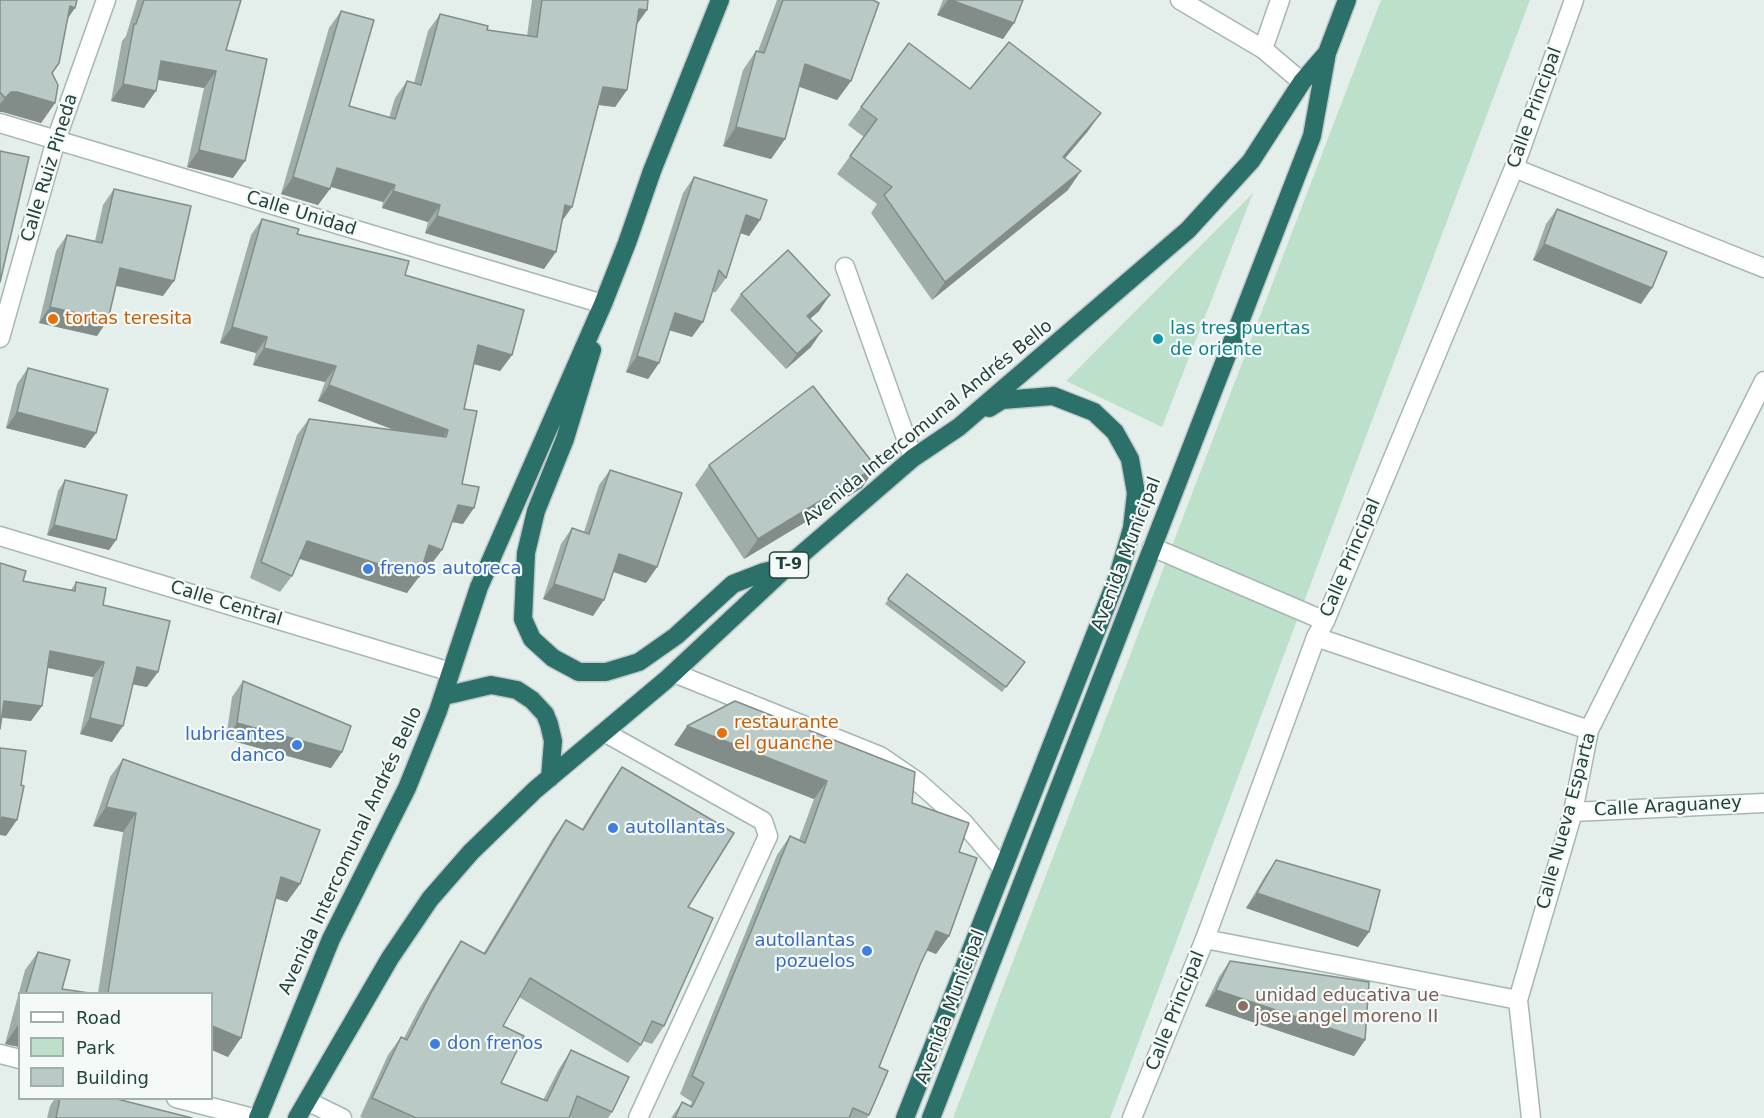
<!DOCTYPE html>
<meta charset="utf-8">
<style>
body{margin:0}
#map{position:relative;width:1764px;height:1118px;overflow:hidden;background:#e4eeeb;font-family:"DejaVu Sans",sans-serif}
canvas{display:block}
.legend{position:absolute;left:18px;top:992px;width:195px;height:108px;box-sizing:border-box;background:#f5faf8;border:2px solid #a1b0ad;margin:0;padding:8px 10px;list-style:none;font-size:18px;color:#22423d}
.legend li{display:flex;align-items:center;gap:12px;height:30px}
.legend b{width:30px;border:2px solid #a1b0ad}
</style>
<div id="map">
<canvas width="1764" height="1118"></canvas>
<ul class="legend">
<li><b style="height:8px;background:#fff"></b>Road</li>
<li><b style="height:16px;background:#bce0ca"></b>Park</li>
<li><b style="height:16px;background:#b9c9c5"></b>Building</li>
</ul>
</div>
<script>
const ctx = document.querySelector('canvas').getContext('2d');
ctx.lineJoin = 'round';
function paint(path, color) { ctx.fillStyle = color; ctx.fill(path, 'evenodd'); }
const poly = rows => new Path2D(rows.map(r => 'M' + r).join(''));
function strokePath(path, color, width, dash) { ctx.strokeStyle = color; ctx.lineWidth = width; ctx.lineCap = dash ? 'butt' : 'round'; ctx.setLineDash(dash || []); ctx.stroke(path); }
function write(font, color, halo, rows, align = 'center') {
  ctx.font = font + ' "DejaVu Sans",sans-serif'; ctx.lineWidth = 4.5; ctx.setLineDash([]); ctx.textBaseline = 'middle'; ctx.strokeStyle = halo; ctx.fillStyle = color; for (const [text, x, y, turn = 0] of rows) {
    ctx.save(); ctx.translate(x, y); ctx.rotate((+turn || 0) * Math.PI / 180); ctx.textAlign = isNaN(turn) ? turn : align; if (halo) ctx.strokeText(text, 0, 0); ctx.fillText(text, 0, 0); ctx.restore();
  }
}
const green = poly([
 [1381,0,1530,0,1110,1118,953,1118],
 [1253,193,1162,427,1066,381]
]);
const street = poly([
 [1180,0,1263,49,1302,82],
 [1263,49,1280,0],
 [0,123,603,304],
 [1514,168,1764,268],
 [845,267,913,458],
 [0,338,56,140,106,0],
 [0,536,451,672],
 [1152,547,1325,621],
 [1316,637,1589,730],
 [674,673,880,756,918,782,963,822,1003,869],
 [604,732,763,821,768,836,638,1118],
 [1573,812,1764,803],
 [1205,939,1518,1000],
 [0,1054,20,1059],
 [176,1098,253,1118],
 [307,1101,342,1118],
 [1132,1118,1205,939,1316,637,1325,621,1514,168,1574,0],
 [1531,1118,1518,1000,1573,812,1589,730,1764,381]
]);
const highway = poly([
 [592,350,565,439,536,511,526,553,523,619,532,639,553,658,579,672,606,672,639,662,676,636,733,584,764,572,786,567],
 [444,696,491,685,517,690,532,700,545,714,549,724,553,741,550,778],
 [258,1118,331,939,407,788,438,711,479,587,603,304,627,243,652,171,720,0],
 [297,1118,390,958,430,899,471,852,535,790,666,680,788,566,913,458,959,427,1188,230,1251,161,1302,82,1327,53],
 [905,1118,1118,576,1132,528,1136,493,1130,459,1115,432,1094,412,1053,396,1002,400,989,408],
 [931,1118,1312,136,1327,53,1347,0]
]);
const wall = poly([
 [0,0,75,8,68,17,52,73,55,103,41,123,3,112,0,112],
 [137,0,241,0,226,50,233,178,187,167,204,88,158,80,144,108,111,101,122,41,126,36],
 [532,0,648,0,647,10,637,24,627,90,615,107,599,105,562,221,544,269,425,233,428,222,382,208,383,202,331,187,318,205,281,194,329,28,341,11,349,106,389,118,395,98,407,81,414,83,428,31,440,14,487,30,527,36],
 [777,0,873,0,851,81,837,100,799,86,785,139,771,159,723,146,743,70,756,51,758,51],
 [943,0,1023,0,1014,23,1003,39,937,15],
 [970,89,1088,131,1065,158,1068,190,932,300,871,213,877,204,837,174,864,137,848,125,861,107],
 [694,177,760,220,749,236,740,233,726,278,715,293,713,291,692,337,670,330,659,363,648,379,626,372,683,193],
 [114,189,163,296,116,286,97,336,39,323,56,251,67,235,95,241,103,205],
 [1557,209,1641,304,1533,260,1546,224],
 [262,219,297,234,405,275,512,355,500,371,474,364,464,409,462,484,463,524,452,522,430,566,423,563,407,593,299,559,292,576,280,592,250,578,297,435,309,419,394,430,318,401,325,382,253,365,256,353,220,343,251,235],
 [741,294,819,311,810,319,811,347,786,369,730,310],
 [28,368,96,433,85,448,6,428,17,384],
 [709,465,862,488,744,559,695,485],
 [610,470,657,567,646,583,613,572,593,616,543,599,561,544,572,528,584,532,599,485],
 [65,480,116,540,109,550,47,535,58,491],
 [907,574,1025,662,1002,692,885,604],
 [23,581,71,590,76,582,103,605,147,687,133,684,112,742,80,734,93,677,48,668,31,721,2,718],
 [243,681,342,752,331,768,226,739,232,697],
 [674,745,912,803,959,852,949,936,936,954,927,950,920,965,879,1067,869,1115,867,1118,671,1118,682,1102,690,1106,692,1102,680,1094,777,855,790,836,799,840,814,799],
 [123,759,300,884,287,902,276,898,228,1057,212,1050,212,993,98,993,123,832,93,826,110,777],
 [622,767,688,907,664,1026,652,1044,643,1041,641,1045,628,1063,519,997,503,1026,501,1083,543,1100,559,1069,571,1050,612,1112,608,1118,572,1118,569,1117,569,1118,363,1118,360,1117,388,1055,401,1037,404,1038,419,1009,449,959,461,941,483,954,553,838,566,820,582,829,609,785],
 [1276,860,1369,932,1358,947,1246,908,1265,876],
 [38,952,62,989,89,993,20,993,20,1047,5,1044,25,970],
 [1230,961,1365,1040,1354,1056,1205,1006,1219,977],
 [55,1098,113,1098,192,1118,47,1118,50,1106]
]);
const shadedWall = poly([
 [948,0,951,0,1014,23,1003,39,937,15],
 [70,6,75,8,61,28],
 [639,9,647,10,635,27],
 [161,61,216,71,204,88,149,78],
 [805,64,851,81,837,100,791,84],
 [123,84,156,91,144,108,111,101],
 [603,87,627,90,615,107,591,104],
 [11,92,17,92,55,103,41,123,3,112,0,112,0,104,5,98],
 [1101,113,1088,131,1051,175,1063,157],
 [736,127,785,139,771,159,723,146],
 [199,150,245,161,233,178,187,167],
 [337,168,395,185,383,202,325,185],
 [1081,171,1068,190,932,300,945,282],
 [293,177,330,189,318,205,281,194],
 [393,191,440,205,428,222,382,208],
 [565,205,572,207,560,224],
 [746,215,760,220,749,236,735,231],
 [437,216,556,252,544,269,425,233],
 [1544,244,1652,288,1641,304,1533,260],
 [120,268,174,281,163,296,109,284],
 [830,295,819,311,796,331,807,316],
 [50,307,108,320,97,336,39,323],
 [675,313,703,322,692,337,665,329],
 [232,327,267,337,256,353,220,343],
 [822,331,811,347,786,369,797,354],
 [478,345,512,355,500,371,466,362],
 [264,348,336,366,325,382,253,365],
 [637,356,659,363,648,379,626,372],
 [329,385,448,430,437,446,318,401],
 [17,412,96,433,85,448,6,428],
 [876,467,862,488,744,559,758,539],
 [458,505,474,508,463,524,447,521],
 [54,525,116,540,109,550,47,535],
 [307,541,419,577,407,593,295,557],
 [429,545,442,550,430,566,418,561],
 [619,554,657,567,646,583,608,570],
 [554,584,604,600,593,616,543,599],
 [50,651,104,662,93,677,39,666],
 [137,667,158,672,147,687,126,683],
 [4,701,42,706,31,721,0,717],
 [90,718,123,726,112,742,80,734],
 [237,723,342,752,331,768,226,739],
 [687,726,827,781,814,799,674,745],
 [106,807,136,813,123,832,93,826],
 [2,817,17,820,6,836,0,835,0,820],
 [281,877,300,884,287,902,268,896],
 [1257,893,1369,932,1358,947,1246,908],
 [936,931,949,936,936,954,923,949],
 [1216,990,1365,1040,1354,1056,1205,1006],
 [18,1025,20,1025,20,1047,5,1044],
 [212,1026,241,1038,228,1057,212,1050]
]);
const building = poly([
 [0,0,77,0,75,8,70,6,59,63,52,73,58,85,55,103,17,92,11,92,5,98,0,92,0,0],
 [144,0,241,0,226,50,267,59,245,161,199,150,216,71,161,61,156,91,123,84,134,24,136,24,144,0],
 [542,0,648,0,647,10,639,9,627,90,603,87,572,207,565,205,556,252,437,216,440,205,393,191,395,185,337,168,330,189,293,177,341,11,374,20,349,106,395,119,407,81,421,85,440,14,488,26,487,30,537,37,542,0],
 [783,0,873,0,879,3,851,81,805,64,785,139,736,127,756,51,764,53,783,0],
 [951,0,1023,0,1014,23,951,0],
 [1009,42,1101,113,1063,157,1081,171,945,282,884,195,892,187,850,156,877,119,861,107,909,43,970,89,1009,42],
 [0,151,29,157,0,282,0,151],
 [694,177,767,200,760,220,746,215,726,278,719,270,703,322,675,313,659,363,637,356,694,177],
 [114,189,191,206,174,281,120,268,108,320,50,307,67,235,102,243,114,189],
 [1557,209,1667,252,1652,288,1544,244,1557,209],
 [262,219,299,229,297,234,409,261,405,275,524,310,512,355,478,345,464,409,477,411,462,484,479,487,474,508,458,505,442,550,429,545,419,577,307,541,292,576,261,562,309,419,446,437,448,430,329,385,336,366,264,348,267,337,232,327,262,219],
 [788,250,830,295,807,316,822,331,797,354,741,294,788,250],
 [28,368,108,389,96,433,17,412,28,368],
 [813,386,876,467,758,539,709,465,813,386],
 [610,470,682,493,657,567,619,554,604,600,554,584,572,528,589,534,610,470],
 [65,480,127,495,116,540,54,525,65,480],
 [0,563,26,571,23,581,75,591,76,582,106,588,103,605,170,621,158,672,137,667,123,726,90,718,104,662,50,651,42,706,4,701,0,729,0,563],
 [907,574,1025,662,1006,687,888,599,907,574],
 [243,681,351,726,342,752,237,723,243,681],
 [735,701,915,772,912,803,969,823,959,852,977,858,949,936,936,931,920,965,879,1067,888,1071,869,1115,853,1108,849,1118,675,1118,682,1102,692,1107,704,1083,692,1076,790,836,805,843,827,781,687,726,735,701],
 [0,748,26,751,21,785,24,786,17,820,2,817,0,825,0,748],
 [123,759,320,830,300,884,281,877,241,1038,212,1026,212,993,108,993,136,813,106,807,123,759],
 [622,767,734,833,688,907,713,918,664,1026,652,1021,641,1045,530,978,503,1026,524,1036,501,1083,547,1101,571,1050,629,1077,612,1112,577,1096,569,1118,416,1118,372,1098,401,1037,407,1040,432,991,461,941,485,954,566,820,583,830,622,767],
 [1276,860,1380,890,1369,932,1257,893,1276,860],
 [38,952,70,960,62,989,89,993,26,993,38,952],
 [1230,961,1369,982,1365,1040,1216,990,1230,961],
 [60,1098,113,1098,192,1118,56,1118,60,1098]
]);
const markers = [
 [53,319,6,"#e8710a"],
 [1158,339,6,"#0f9aa8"],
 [368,569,6,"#3f7fe0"],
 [722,733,6,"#e8710a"],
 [297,745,6,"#3f7fe0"],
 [613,828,6,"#3f7fe0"],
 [867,951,6,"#3f7fe0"],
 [1243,1006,6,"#8d6e63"],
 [435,1044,6,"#3f7fe0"]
];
const shields = [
 [789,565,39]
];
const shieldNames = [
 ["T-9",789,565]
];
const streetNames = [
 ["Calle Principal",1535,108,-70],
 ["Calle Ruiz Pineda",50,168,-73],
 ["Calle Unidad",301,214,17],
 ["Avenida Intercomunal Andrés Bello",928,423,-39],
 ["Avenida Municipal",1127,554,-69],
 ["Calle Principal",1351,558,-67],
 ["Calle Central",226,604,17],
 ["Calle Araguaney",1668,807,-3],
 ["Calle Nueva Esparta",1567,821,-75],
 ["Avenida Intercomunal Andrés Bello",351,851,-65],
 ["Avenida Municipal",951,1007,-69],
 ["Calle Principal",1176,1011,-68]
];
const foodNames = [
 ["tortas teresita",65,319],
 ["restaurante",734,723],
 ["el guanche",734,744]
];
const cultureNames = [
 ["las tres puertas",1170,329],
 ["de oriente",1170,350]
];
const shopNames = [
 ["frenos autoreca",380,569],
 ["lubricantes",285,735,"right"],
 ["danco",285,756,"right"],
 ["autollantas",625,828],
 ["autollantas",855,941,"right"],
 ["pozuelos",855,962,"right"],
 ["don frenos",447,1044]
];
const educationNames = [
 ["unidad educativa ue",1255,996],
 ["jose angel moreno II",1255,1017]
];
paint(green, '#bce0ca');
strokePath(street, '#a6b7b3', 21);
strokePath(highway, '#c1cac9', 21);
strokePath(street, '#fff', 18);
strokePath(highway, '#2c706a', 18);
paint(wall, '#9fada9');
paint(shadedWall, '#828d8a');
paint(building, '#b9c9c5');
strokePath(building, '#828d8a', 1.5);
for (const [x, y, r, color] of markers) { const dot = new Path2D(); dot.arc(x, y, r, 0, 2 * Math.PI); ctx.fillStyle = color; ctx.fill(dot); strokePath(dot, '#f5faf8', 2); }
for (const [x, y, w] of shields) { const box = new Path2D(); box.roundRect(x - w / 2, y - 13, w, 26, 4.5); ctx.fillStyle = '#f5faf8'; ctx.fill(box); strokePath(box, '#22423d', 1.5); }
write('bold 16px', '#22423d', null, shieldNames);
write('18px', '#22423d', '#f5faf8', streetNames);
write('18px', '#c56008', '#f5faf8', foodNames, 'left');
write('18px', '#0d838f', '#f5faf8', cultureNames, 'left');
write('18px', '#366cbe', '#f5faf8', shopNames, 'left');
write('18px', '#785e54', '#f5faf8', educationNames, 'left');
</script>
